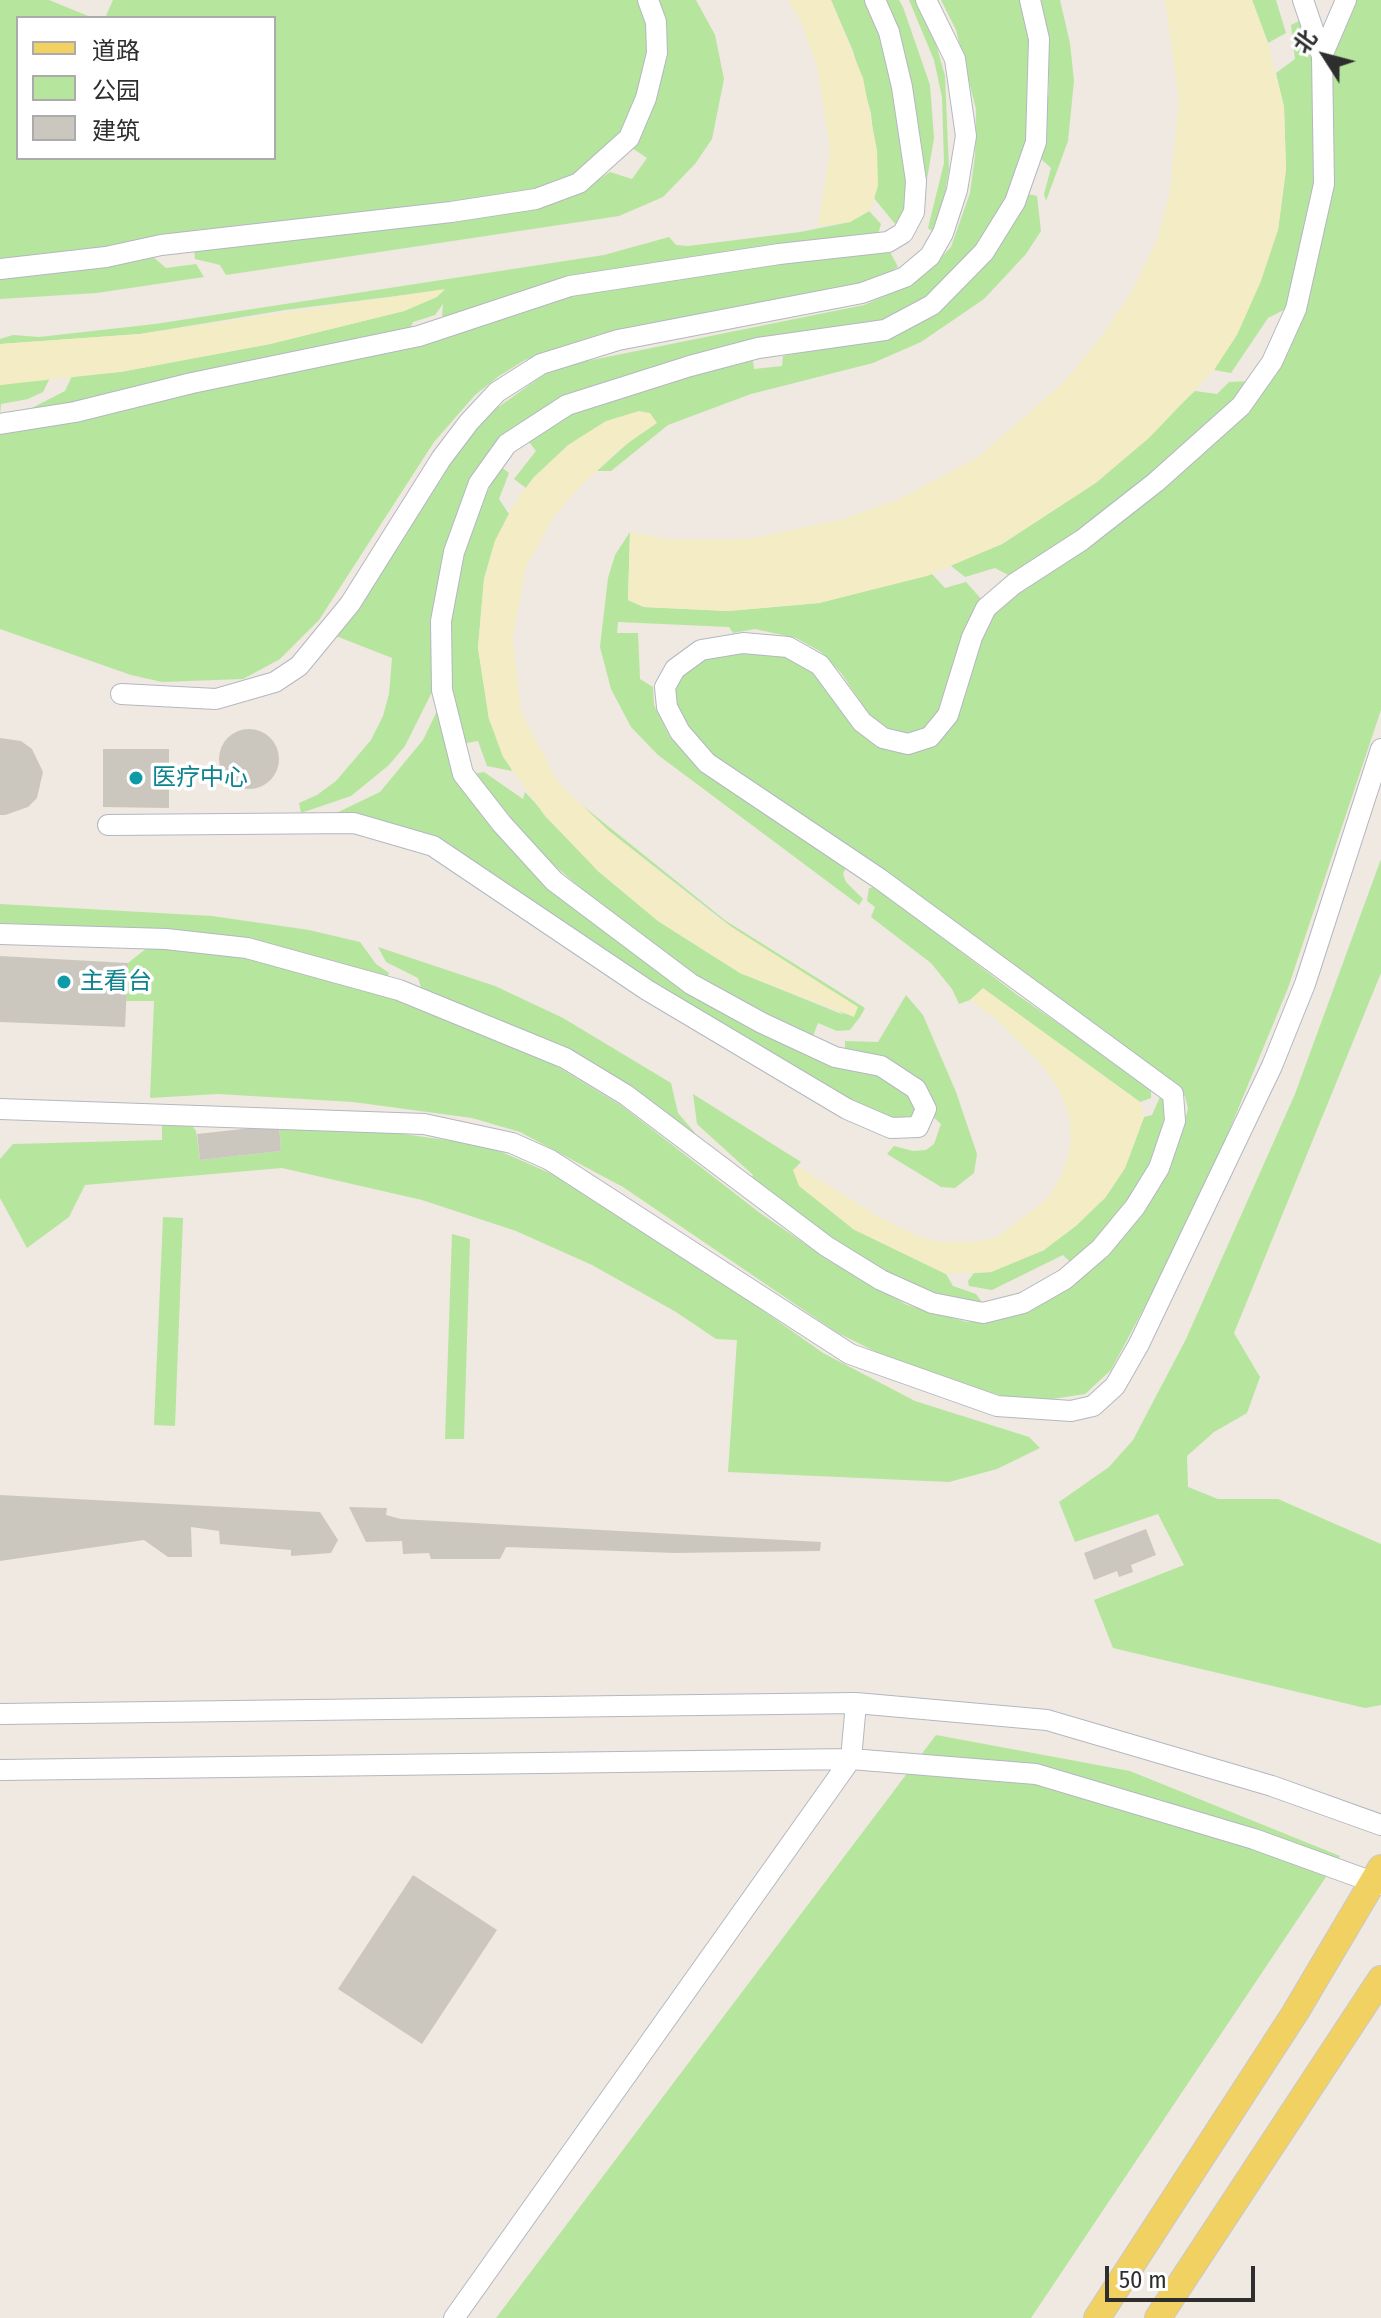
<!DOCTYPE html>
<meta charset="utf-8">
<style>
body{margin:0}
#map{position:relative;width:1381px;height:2318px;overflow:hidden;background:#efe9e1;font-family:"Fira Sans Condensed","Noto Sans SC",sans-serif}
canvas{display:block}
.legend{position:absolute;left:16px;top:16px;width:260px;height:144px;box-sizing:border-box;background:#fff;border:2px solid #ababab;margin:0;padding:10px 14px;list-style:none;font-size:24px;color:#2e2e2e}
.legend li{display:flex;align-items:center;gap:16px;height:40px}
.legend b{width:40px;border:2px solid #ababab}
.north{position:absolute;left:1285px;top:16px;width:80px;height:80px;-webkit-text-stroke:6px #fff;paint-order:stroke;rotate:306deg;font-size:22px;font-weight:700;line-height:32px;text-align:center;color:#2e2e2e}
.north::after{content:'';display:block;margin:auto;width:28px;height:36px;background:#2e2e2e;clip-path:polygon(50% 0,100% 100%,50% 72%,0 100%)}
.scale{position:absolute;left:1105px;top:2266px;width:150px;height:36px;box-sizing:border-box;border:4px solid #2e2e2e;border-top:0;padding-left:10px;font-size:24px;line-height:28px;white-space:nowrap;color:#2e2e2e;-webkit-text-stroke:6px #fff;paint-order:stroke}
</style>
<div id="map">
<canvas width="1381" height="2318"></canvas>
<ul class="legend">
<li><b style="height:10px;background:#f2d163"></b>道路</li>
<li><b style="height:22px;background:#b6e59e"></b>公园</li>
<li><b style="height:22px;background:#cbc7bf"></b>建筑</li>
</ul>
<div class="north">北</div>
<div class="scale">50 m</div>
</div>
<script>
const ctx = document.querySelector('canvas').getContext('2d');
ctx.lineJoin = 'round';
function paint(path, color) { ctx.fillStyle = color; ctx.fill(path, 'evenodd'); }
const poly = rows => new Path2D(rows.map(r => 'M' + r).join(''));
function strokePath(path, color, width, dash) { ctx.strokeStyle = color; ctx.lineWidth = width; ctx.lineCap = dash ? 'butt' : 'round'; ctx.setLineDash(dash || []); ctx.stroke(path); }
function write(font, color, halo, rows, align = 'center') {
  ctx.font = font + ' "Fira Sans Condensed","Noto Sans SC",sans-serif'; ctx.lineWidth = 7; ctx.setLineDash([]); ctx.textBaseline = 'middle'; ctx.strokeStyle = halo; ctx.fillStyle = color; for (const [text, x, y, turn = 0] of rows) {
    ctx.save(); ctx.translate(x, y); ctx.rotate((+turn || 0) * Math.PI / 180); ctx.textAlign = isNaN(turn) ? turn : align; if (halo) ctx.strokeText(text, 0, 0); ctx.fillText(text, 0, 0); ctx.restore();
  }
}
const green = poly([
 [0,0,49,0,93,18,18,18,18,158,274,158,274,18,105,18,113,0,643,0,649,51,641,95,613,147,589,167,537,192,0,264],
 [659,0,696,0,715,35,724,79,712,139,695,164,663,197,619,216,226,275,220,265,195,259,194,248,589,186,610,172,632,179,647,158,629,146,664,63,667,39],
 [831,0,868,0,888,55,907,186,905,210,901,222,895,224,874,198,878,185,871,113,853,51],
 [881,0,899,0,903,7,930,85,934,138,920,220],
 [909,0,917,0,934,37,945,76,949,170,943,203,932,231,928,228,944,163,942,97,934,60],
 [941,0,1025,0,1036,50,1032,121,1016,184,982,245,940,290,879,322,598,390,478,474,436,684,405,746,389,765,351,796,301,813,299,803,317,795,336,781,371,740,383,716,389,694,392,658,336,636,432,487,487,415,545,374,582,362,864,305,901,289,930,269,951,247,970,193,975,156,976,109,956,30],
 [1037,0,1060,0,1070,43,1074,81,1068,141,1046,201,1044,194,1051,168,1039,157,1049,91,1048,44],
 [1252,0,1276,0,1286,33,1268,43],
 [1354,0,1381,0,1381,710,1288,988,1224,1143,1160,1278,1111,1370,1085,1394,1052,1399,1010,1398,914,1371,836,1332,623,1187,520,1132,472,1118,353,1102,218,1094,150,1098,154,1001,126,1001,128,963,147,948,157,947,265,961,419,1005,553,1064,622,1106,760,1213,830,1261,907,1305,967,1322,991,1321,1064,1287,1182,1129,1188,1109,1185,1096,1168,1080,718,765,671,706,673,683,708,656,769,650,805,662,841,699,916,749,1001,604,1227,429,1307,298,1329,62],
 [1299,21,1313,62,1317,171,1313,206,1288,308,1268,318,1231,373,1214,370,1278,230,1286,169,1284,107,1276,73,1295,59,1291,25],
 [1023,193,1037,196,1041,231,1026,254,984,299,921,342,873,363,751,394,668,425,611,471,597,471,639,433,656,423,534,477,526,488,514,479,536,451,527,439,570,412,741,362,753,361,754,369,782,366,783,356,885,336,918,322,947,305,991,257],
 [869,211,881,224,878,234,450,319,442,316,443,304,435,315,413,322,410,329,122,394,28,410,65,391,72,376,120,372,270,344,404,311,436,297,444,290,285,310,140,334,0,344,0,339,13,335,39,337,155,324,604,255,669,237,676,245,688,246,800,232,850,222],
 [889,250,898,267,875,280,600,334,525,360,499,376,475,395,434,442,319,620,280,659,243,679,162,682,131,675,0,629,0,431,567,295,711,271],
 [151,255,166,268,196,264,204,277,97,293,0,299,0,277],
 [50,378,43,392,28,399,1,404,0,417,0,385],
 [1253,381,1154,477,1012,577,995,568,965,577,950,565,1002,544,1097,482,1195,391,1217,394,1229,382],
 [500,466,509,473,499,499,509,514,495,541,484,579,478,648,489,719,512,771,487,766,478,741,461,744,449,681,449,625,468,531],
 [630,532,628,600,644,607,728,611,819,603,932,574,945,588,966,582,984,602,942,709,925,731,902,733,886,730,874,722,841,673,821,652,796,638,755,629,733,633,729,627,618,622,617,633,638,633,640,679,653,687,654,705,670,737,700,767,847,865,843,874,846,882,863,899,859,905,658,755,631,727,611,689,600,647,608,578,615,555],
 [438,709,445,736,551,885,842,1067,884,1078,906,1092,914,1101,915,1113,910,1122,879,1117,697,1012,476,867,326,818,380,792,423,740],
 [484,772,523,799,525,792,598,871,658,921,740,973,844,1015,609,831,578,802,726,921,865,1008,860,1017,850,1030,837,1031,818,1023,812,1039,696,976,597,902,540,853,473,774],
 [1381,859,1381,973,1234,1333,1260,1377,1247,1413,1214,1432,1187,1456,1188,1487,1218,1499,1278,1499,1381,1544,1381,1705,1365,1708,1113,1648,1094,1600,1184,1565,1158,1514,1075,1542,1059,1502,1109,1467,1133,1440,1186,1339,1295,1094],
 [876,887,1016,994,1151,1088,1151,1098,1140,1102,983,989,970,1000,959,1004,952,989,931,963,871,917,875,907,867,901,869,888],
 [0,904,212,916,309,930,360,942,376,964,389,973,388,976,379,977,118,929,0,923],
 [378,947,495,986,563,1018,671,1083,678,1113,695,1133,694,1136,552,1043,422,990,418,978,386,962],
 [906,995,923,1015,956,1092,977,1154,974,1173,955,1188,941,1187,887,1154,894,1146,913,1151,926,1150,934,1144,941,1124,930,1114,929,1104,845,1053,845,1041,878,1042],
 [693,1094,801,1162,793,1170,853,1229,946,1274,953,1286,976,1294,985,1306,963,1306,889,1277,750,1184,753,1175,697,1124],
 [1160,1097,1169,1102,1159,1155,1121,1216,1071,1263,1063,1255,992,1290,969,1286,968,1281,974,1273,991,1272,1044,1250,1105,1198,1125,1168,1144,1117,1152,1115],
 [190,1122,196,1131,200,1160,281,1151,279,1125,354,1127,488,1146,561,1178,703,1268,823,1353,915,1401,1029,1437,1040,1448,997,1469,949,1482,728,1472,737,1340,716,1339,676,1312,592,1265,516,1231,422,1200,282,1168,85,1185,69,1217,27,1248,0,1198,0,1159,13,1144,162,1140,162,1125],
 [163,1217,183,1218,175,1426,154,1425],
 [452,1234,470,1239,464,1439,445,1439],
 [936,1735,1130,1771,1340,1856,1031,2318,496,2318]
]);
const sand = poly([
 [788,0,831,0,863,78,877,150,878,185,871,210,850,222,818,226,830,149,817,67,801,22],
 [1165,0,1252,0,1268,43,1284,107,1286,169,1278,230,1261,281,1237,335,1214,370,1149,438,1097,482,1002,544,927,576,819,603,728,611,644,607,628,600,630,532,668,539,749,539,843,519,899,499,978,457,1063,383,1102,336,1133,289,1157,239,1170,192,1179,100],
 [445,289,437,297,404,311,270,344,120,372,0,385,0,344,140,334],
 [639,411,650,413,657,423,618,450,573,494,553,518,525,569,513,639,521,712,558,782,609,831,716,917,858,1007,854,1017,740,973,658,921,598,871,545,816,503,757,489,719,478,648,484,579,495,541,514,504,534,477,568,445,606,421],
 [983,988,1140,1102,1144,1117,1125,1168,1105,1198,1076,1226,1044,1250,991,1272,946,1274,853,1229,799,1186,793,1170,799,1167,879,1217,918,1236,941,1242,972,1242,997,1237,1048,1198,1062,1174,1071,1144,1070,1119,1059,1090,1042,1065,995,1018,970,1000]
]);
const building = poly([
 '219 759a30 30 0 1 1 60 0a30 30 0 1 1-60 0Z',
 [0,738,21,741,32,749,43,772,37,798,28,807,5,815,0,815],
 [103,749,169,749,169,808,103,807],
 [0,956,128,963,125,1027,0,1022],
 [279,1125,281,1151,200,1160,197,1134],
 [0,1495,320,1512,338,1540,331,1553,291,1556,291,1550,220,1544,219,1531,191,1527,192,1557,168,1557,144,1540,0,1561],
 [349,1507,387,1508,386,1515,401,1519,821,1542,820,1551,675,1553,506,1547,500,1559,431,1559,429,1553,403,1554,402,1541,366,1542],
 [1146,1529,1156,1555,1131,1565,1133,1572,1119,1577,1117,1571,1094,1580,1084,1553],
 [413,1875,497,1930,422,2044,338,1989]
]);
const minor = poly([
 [1322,56,1346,0],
 [0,269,106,257,161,245,451,212,536,199,579,183,629,138,646,98,657,53,656,22,648,0],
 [0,424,75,412,192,383,419,336,570,286,779,254,888,242,903,233,914,212,916,181,902,87,889,32,875,0],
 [121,694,216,699,275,682,299,666,350,604,441,459,469,422,497,392,541,364,618,340,862,293,905,277,930,256,943,233,957,190,966,136,955,59,926,0],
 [108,825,354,823,433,846,647,990,847,1109,891,1128,918,1127,926,1109,916,1089,881,1066,835,1057,762,1023,691,984,554,881,502,824,463,774,442,690,441,621,454,552,479,483,507,444,567,405,690,366,758,348,885,330,932,305,984,252,1015,202,1036,142,1039,39,1030,0],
 [0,934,166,939,247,948,399,990,565,1058,626,1095,826,1246,881,1280,932,1303,983,1313,1023,1303,1065,1279,1101,1248,1135,1207,1159,1168,1175,1121,1173,1094,880,879,707,763,680,732,667,707,665,687,675,669,701,650,743,643,788,647,820,665,862,722,883,738,908,744,930,737,948,715,972,637,986,608,1014,584,1082,540,1156,482,1241,406,1272,362,1296,309,1324,184,1322,56,1303,0],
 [0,1109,424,1124,512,1143,550,1160,850,1354,997,1406,1071,1411,1093,1406,1115,1386,1139,1344,1272,1066,1305,984,1381,749],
 [0,1714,856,1703,1047,1720,1272,1786,1381,1825],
 [0,1770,851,1759,1036,1774,1254,1839,1381,1885],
 [454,2318,851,1759,856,1703]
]);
const major = poly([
 [1097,2318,1295,2013,1381,1868],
 [1158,2318,1381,1979]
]);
const markers = [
 [136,778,8,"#0f9aa8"],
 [64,982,8,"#0f9aa8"]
];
const cultureNames = [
 ["医疗中心",152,778],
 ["主看台",80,982]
];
paint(green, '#b6e59e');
paint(sand, '#f3ecc5');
paint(building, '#cbc7bf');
strokePath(minor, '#b4b7c1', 22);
strokePath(major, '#c9c9c9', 28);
strokePath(minor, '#fff', 20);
strokePath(major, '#f2d163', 26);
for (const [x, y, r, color] of markers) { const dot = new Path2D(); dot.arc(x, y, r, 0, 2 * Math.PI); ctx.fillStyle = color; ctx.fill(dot); strokePath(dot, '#fff', 3); }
write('24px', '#0d838f', '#fff', cultureNames, 'left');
</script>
